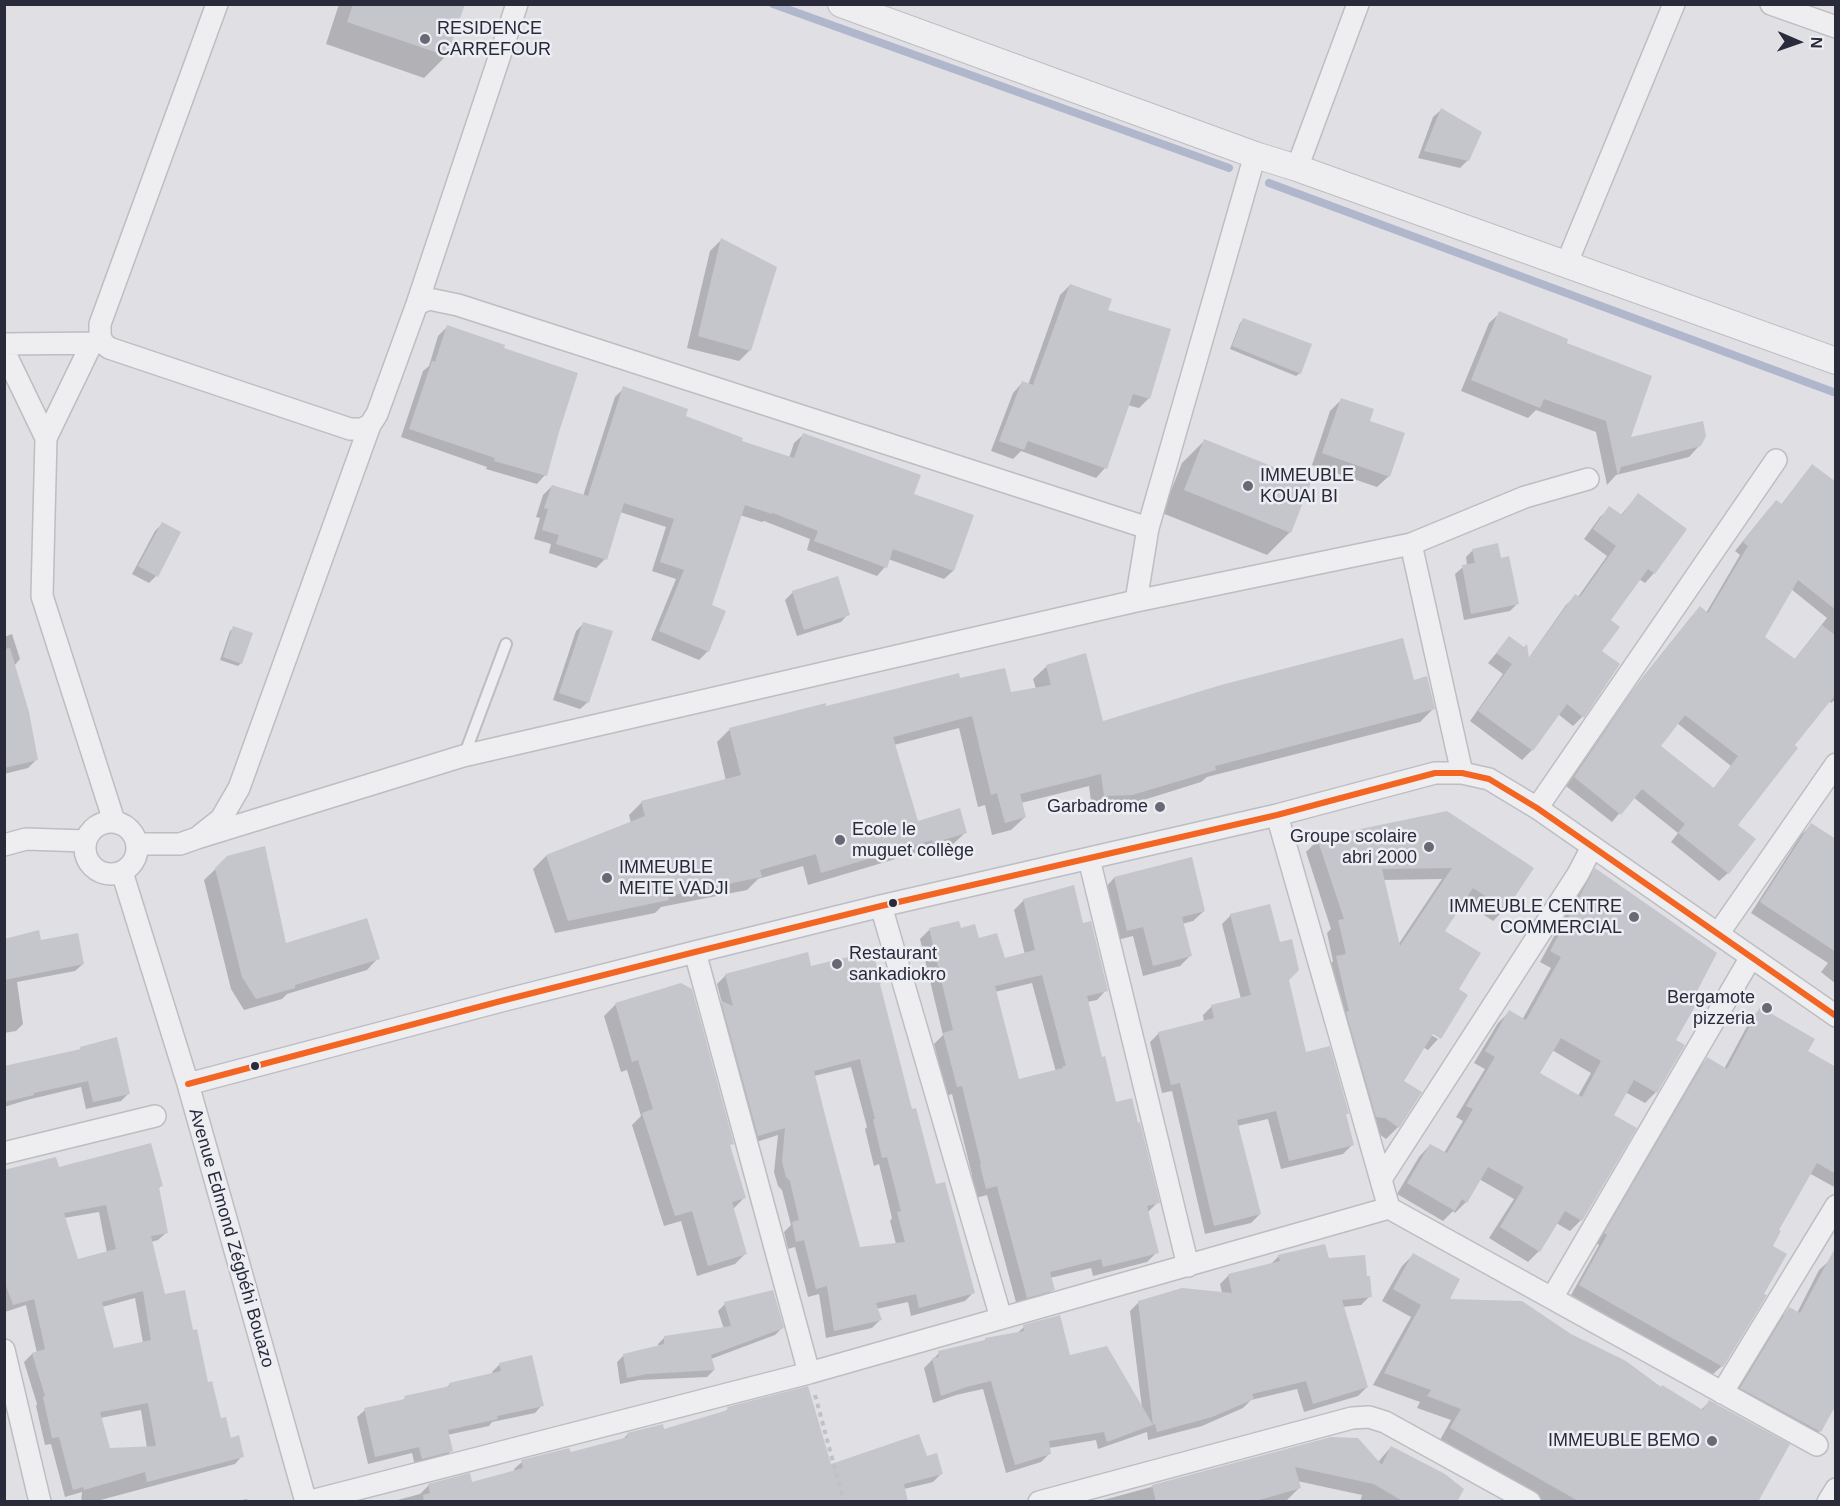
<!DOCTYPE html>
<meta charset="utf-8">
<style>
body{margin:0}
#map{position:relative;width:1840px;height:1506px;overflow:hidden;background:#dfdfe4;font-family:Arial,sans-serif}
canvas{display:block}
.frame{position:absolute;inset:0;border:6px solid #292a3a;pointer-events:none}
.north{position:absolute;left:1768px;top:12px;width:60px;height:60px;-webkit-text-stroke:4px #edeef3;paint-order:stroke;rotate:92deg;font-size:16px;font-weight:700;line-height:24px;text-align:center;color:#292a3a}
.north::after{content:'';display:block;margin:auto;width:21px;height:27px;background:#292a3a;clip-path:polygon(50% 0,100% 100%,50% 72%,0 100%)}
</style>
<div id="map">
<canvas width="1840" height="1506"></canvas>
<div class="frame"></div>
<div class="north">N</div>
</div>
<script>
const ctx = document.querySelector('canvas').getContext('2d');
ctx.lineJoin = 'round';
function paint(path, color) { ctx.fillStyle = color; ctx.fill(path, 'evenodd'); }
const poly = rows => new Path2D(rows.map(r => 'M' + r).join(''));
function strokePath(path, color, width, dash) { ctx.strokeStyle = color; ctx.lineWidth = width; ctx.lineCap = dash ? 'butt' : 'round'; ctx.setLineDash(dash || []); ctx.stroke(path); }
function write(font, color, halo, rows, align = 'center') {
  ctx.font = font + ' Arial,sans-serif'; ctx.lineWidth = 5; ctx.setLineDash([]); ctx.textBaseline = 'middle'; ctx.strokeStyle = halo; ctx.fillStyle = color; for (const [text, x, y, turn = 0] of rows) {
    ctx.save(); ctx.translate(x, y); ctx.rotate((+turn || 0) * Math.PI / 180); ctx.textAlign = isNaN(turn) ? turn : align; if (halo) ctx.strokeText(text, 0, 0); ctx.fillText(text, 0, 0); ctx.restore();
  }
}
const shadow = poly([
 [339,4,464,4,446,56,424,78,326,44],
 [1441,110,1468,160,1460,168,1418,158,1433,117],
 [721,240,750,350,739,361,687,348,710,251],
 [1070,285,1106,311,1149,398,1139,408,1127,405,1105,468,1096,478,1021,451,1013,459,991,451,1013,393,1022,383,1028,385,1060,295],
 [1500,313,1565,344,1629,439,1700,445,1689,457,1616,475,1607,485,1596,432,1536,410,1528,418,1461,391,1489,323],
 [1243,320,1300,373,1296,376,1230,349,1240,323],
 [447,327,502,348,545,475,537,484,486,469,487,467,401,437,423,371,429,366,438,336],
 [624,388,740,442,789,458,794,443,803,435,912,495,953,571,944,579,888,559,885,567,877,576,807,550,810,539,764,521,762,522,740,515,710,606,708,651,699,660,651,640,676,579,652,571,666,527,620,512,605,559,596,568,549,553,551,544,534,539,540,518,536,517,543,495,552,486,583,496,615,397],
 [1341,400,1368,422,1389,476,1377,487,1312,465,1330,411],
 [1204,441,1290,532,1267,555,1162,513,1182,463],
 [1804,475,1832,482,1836,478,1836,699,1831,703,1829,701,1793,746,1736,825,1728,873,1719,881,1671,842,1678,833,1633,797,1612,822,1566,786,1633,690,1691,617,1700,608,1706,613,1740,555,1735,551,1768,510,1776,502,1781,505],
 [1791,589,1827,618,1794,660,1763,638],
 [1677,723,1731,766,1713,789,1659,746],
 [1638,495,1685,530,1654,573,1645,583,1639,579,1609,620,1582,717,1573,726,1558,714,1532,750,1522,760,1470,721,1503,674,1488,663,1509,638,1524,649,1528,659,1566,605,1576,596,1578,597,1607,556,1584,539,1600,517,1610,508,1620,516],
 [162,524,156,576,149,583,132,574,155,531],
 [1473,550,1500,560,1517,604,1510,611,1464,620,1455,574,1463,567,1467,566,1466,557],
 [793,592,848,614,841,622,797,636,785,600],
 [583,624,588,702,580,709,553,700,576,631],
 [234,628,241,663,238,666,220,660,230,631],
 [12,634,20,659,14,666,37,759,28,768,4,774,4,637],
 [1047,666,1102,723,1413,681,1433,709,1420,722,1207,777,1201,782,1118,808,1092,809,1089,786,1021,803,1025,817,1011,830,992,835,985,805,978,807,959,728,894,745,917,823,966,832,952,845,920,855,919,852,808,885,803,866,758,879,747,890,661,907,655,913,555,933,533,869,546,856,631,823,629,815,642,802,726,781,717,742,730,729,959,680,1010,694,1036,689,1033,679],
 [1447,812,1505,909,1493,921,1463,901,1443,931,1457,990,1466,995,1439,1039,1439,1036,1427,1029,1426,1032,1438,1039,1428,1050,1423,1047,1402,1081,1398,1127,1386,1139,1372,1129,1325,969,1333,961,1327,933,1331,929,1306,852,1318,840],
 [1442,879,1398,945,1383,880],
 [1811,825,1836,841,1836,984,1821,972,1828,963,1751,913,1801,835],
 [228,857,284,945,378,958,367,970,287,994,282,999,244,1010,231,989,204,880],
 [1595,870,1694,994,1674,1040,1656,1092,1645,1103,1625,1092,1611,1115,1581,1220,1570,1231,1556,1223,1539,1251,1528,1262,1489,1238,1514,1199,1479,1179,1466,1202,1455,1213,1453,1211,1443,1221,1397,1194,1419,1157,1430,1145,1444,1153,1463,1121,1456,1117,1485,1069,1474,1063,1498,1023,1509,1012,1522,1020,1551,968,1540,962,1584,881],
 [1552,1050,1591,1073,1578,1096,1538,1074],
 [1114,878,1204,911,1193,921,1182,924,1190,956,1180,966,1143,976,1133,936,1117,940,1104,889],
 [1024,900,1082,925,1106,990,1097,1000,1087,1002,1101,1058,1115,1104,1158,1202,1148,1212,1157,1252,1147,1262,1093,1276,1091,1268,1050,1278,1053,1289,1043,1299,1017,1306,987,1195,976,1198,971,1176,972,1175,952,1094,947,1096,934,1044,943,1035,920,939,929,930,960,929,978,940,1004,960,1025,955,1014,910],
 [1032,983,1056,1072,1018,1081,995,992],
 [1231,915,1288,979,1305,1053,1347,1113,1345,1116,1352,1145,1343,1154,1281,1169,1268,1119,1237,1126,1260,1214,1251,1223,1205,1234,1172,1091,1162,1093,1150,1042,1159,1033,1204,1022,1203,1015,1212,1006,1241,999,1222,924],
 [4,940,40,942,83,964,75,971,17,982,23,1024,16,1031,4,1033],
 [810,968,911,1111,935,1186,973,1293,965,1301,911,1316,908,1302,876,1309,880,1320,872,1328,826,1338,819,1294,808,1297,795,1247,788,1249,784,1232,791,1225,782,1190,778,1186,774,1172,778,1135,750,1144,714,1011,722,1003,717,984,726,975],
 [851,1067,867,1127,865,1129,874,1166,879,1164,892,1218,890,1221,896,1244,859,1249,814,1076],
 [681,985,732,1143,729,1146,744,1198,733,1209,746,1253,735,1264,697,1276,681,1221,664,1226,632,1125,641,1116,627,1070,621,1072,604,1016,615,1005],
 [1760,1009,1806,1052,1836,1068,1836,1188,1809,1173,1777,1230,1722,1366,1712,1375,1571,1295,1599,1245,1596,1243,1698,1069,1707,1059,1724,1069,1751,1019],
 [81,1048,128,1094,121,1101,86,1109,81,1087,27,1100,4,1107,4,1068,78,1052],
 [58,1168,161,1186,158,1189,166,1233,158,1240,151,1242,164,1296,191,1332,219,1420,242,1456,235,1464,93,1502,81,1502,82,1492,65,1497,51,1444,45,1445,36,1406,37,1404,24,1362,32,1354,37,1353,26,1305,5,1312,4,1172],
 [99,1212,107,1253,77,1261,64,1218],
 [135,1298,143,1343,113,1350,102,1307],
 [141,1410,147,1448,109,1449,100,1418],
 [1413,1255,1447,1300,1571,1336,1700,1411,1709,1402,1756,1502,1528,1502,1533,1493,1440,1440,1451,1420,1417,1408,1420,1402,1373,1385,1411,1317,1382,1301,1402,1266],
 [1279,1256,1327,1260,1370,1296,1361,1305,1342,1307,1367,1387,1358,1396,1304,1412,1297,1389,1251,1400,1243,1408,1202,1426,1148,1440,1147,1432,1098,1449,1096,1440,1049,1448,1050,1453,1041,1462,1006,1473,983,1389,956,1395,933,1403,924,1368,939,1353,983,1342,986,1339,1016,1334,1024,1327,1142,1408,1130,1311,1139,1302,1222,1293,1220,1284,1229,1275,1271,1264],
 [1829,1261,1836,1402,1819,1432,1810,1441,1732,1398,1780,1318,1790,1309,1797,1313,1819,1270],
 [725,1304,782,1328,775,1335,711,1359,714,1370,707,1377,639,1380,620,1384,617,1362,624,1355,658,1347,658,1344,664,1338,724,1329,718,1311],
 [500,1364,542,1405,535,1413,492,1422,489,1426,447,1435,451,1451,444,1458,415,1466,412,1453,368,1464,357,1417,365,1410,402,1401,405,1398,446,1388,450,1384,493,1374,492,1372],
 [728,1409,830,1466,926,1458,941,1474,933,1482,904,1489,902,1502,390,1502,420,1494,429,1485,471,1484,515,1472,514,1469,522,1462,570,1454,622,1440,628,1434,663,1431,724,1412],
 [1331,1438,1378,1462,1391,1447,1455,1502,1360,1502,1362,1495,1297,1481,1299,1488,1287,1500,1280,1502,1096,1502],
 [247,1499,247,1502,232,1502]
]);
const stream = poly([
 [773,4,1229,168],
 [1269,183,1836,393]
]);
const building = poly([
 [353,4,465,4,447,56,347,22],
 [1441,108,1482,132,1469,161,1424,151],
 [721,238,777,267,751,351,698,336],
 [1070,284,1112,299,1108,310,1171,329,1150,399,1133,394,1107,469,1028,441,1024,450,999,441,1022,381,1033,385],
 [1499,311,1568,339,1567,343,1652,376,1631,437,1703,421,1706,436,1701,446,1621,467,1618,476,1606,421,1544,399,1540,408,1471,380],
 [1243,318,1312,344,1301,374,1232,346],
 [447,325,505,345,504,348,578,373,559,432,547,476,494,461,495,458,409,429,432,361,435,362],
 [623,386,688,409,686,416,743,438,742,441,794,458,803,433,921,475,914,494,974,515,954,571,893,549,887,568,814,541,818,531,773,513,772,514,745,505,712,605,726,611,709,652,659,631,684,570,660,562,674,519,624,503,607,560,556,544,559,535,542,530,548,509,544,508,552,485,588,496],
 [1341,398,1374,409,1370,421,1405,433,1390,477,1322,453],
 [1204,439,1311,482,1291,533,1184,490],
 [1812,464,1836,482,1836,610,1798,580,1765,637,1795,659,1822,625,1836,636,1836,694,1795,745,1798,748,1738,825,1756,839,1729,874,1678,833,1685,824,1642,789,1621,815,1574,777,1641,679,1700,606,1708,613,1748,546,1743,542,1776,500,1782,504],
 [1685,715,1738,756,1714,788,1661,746],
 [1638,493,1687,529,1655,574,1648,569,1611,620,1620,627,1602,651,1620,664,1584,718,1567,704,1533,751,1478,711,1512,664,1496,653,1509,636,1524,647,1527,644,1529,658,1575,594,1580,597,1616,546,1593,529,1609,506,1622,515],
 [162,522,181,532,158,577,138,566],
 [1498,543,1501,558,1509,556,1519,604,1471,614,1462,565,1475,563,1472,549],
 [838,576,850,615,804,630,792,591],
 [583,622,613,631,589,703,559,693],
 [233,626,253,633,242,664,223,657],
 [1403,638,1414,680,1427,676,1435,709,1215,766,1216,770,1132,795,1104,796,1101,774,1020,794,1026,817,1005,823,997,793,991,795,972,716,893,737,918,821,960,808,967,833,933,843,932,840,821,873,816,854,760,870,762,877,668,896,669,900,568,921,546,855,645,816,641,801,741,775,729,728,826,703,826,706,959,673,960,678,1005,668,1011,692,1051,685,1046,665,1086,653,1103,721,1221,685],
 [10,648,29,712,38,760,4,768,4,649],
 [1447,811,1534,868,1506,910,1473,888,1445,931,1481,953,1459,989,1468,995,1441,1039,1433,1034,1404,1081,1422,1092,1399,1128,1385,1118,1376,1117,1346,1012,1349,1011,1336,956,1346,954,1338,920,1344,919,1317,838],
 [1452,868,1400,946,1382,869],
 [1811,823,1836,839,1836,952,1760,902],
 [265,846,286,943,367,918,380,959,295,985,295,988,256,999,242,977,215,868,227,856],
 [1192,857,1205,911,1182,917,1192,956,1153,966,1143,927,1127,931,1114,877],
 [1595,868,1717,953,1696,993,1701,996,1676,1040,1685,1045,1657,1093,1634,1080,1614,1115,1637,1128,1582,1221,1565,1211,1540,1252,1500,1227,1524,1187,1488,1167,1467,1203,1462,1199,1455,1211,1407,1183,1430,1144,1447,1153,1473,1109,1466,1106,1495,1057,1485,1051,1509,1010,1526,1020,1561,957,1550,951],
 [1561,1038,1601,1061,1582,1097,1540,1073],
 [1074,885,1083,923,1091,921,1108,991,1087,996,1102,1057,1105,1056,1116,1102,1132,1098,1138,1123,1140,1122,1160,1203,1147,1206,1159,1253,1103,1267,1101,1259,1050,1272,1055,1290,1027,1298,997,1186,986,1189,980,1165,981,1164,962,1086,957,1087,943,1033,953,1030,929,928,959,921,961,928,975,924,979,938,997,933,1005,958,1035,950,1023,899],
 [1042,975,1066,1066,1063,1066,1063,1068,1019,1079,995,986],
 [1270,904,1280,942,1292,939,1299,970,1289,980,1306,1052,1330,1046,1349,1114,1346,1114,1354,1145,1289,1161,1276,1111,1237,1120,1261,1214,1214,1226,1180,1083,1171,1085,1158,1032,1214,1018,1211,1005,1251,995,1230,914],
 [39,930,41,940,78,933,84,964,4,980,4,939],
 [873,951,881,984,880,984,912,1109,916,1108,936,1184,945,1182,975,1293,919,1308,916,1294,876,1303,882,1320,834,1331,827,1286,816,1289,804,1240,796,1242,792,1222,799,1220,790,1181,786,1177,782,1162,785,1128,758,1136,721,1001,733,1006,725,974,808,952,811,966],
 [860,1059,875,1119,873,1119,882,1158,887,1157,901,1211,897,1212,905,1242,860,1247,826,1119,814,1071],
 [681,983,692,989,734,1144,730,1145,746,1198,732,1202,747,1254,708,1266,692,1211,675,1216,642,1113,653,1109,638,1060,632,1062,615,1003],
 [1760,1007,1815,1039,1808,1051,1836,1067,1836,1174,1817,1163,1779,1230,1781,1231,1773,1246,1787,1254,1764,1294,1767,1295,1723,1367,1579,1285,1607,1235,1604,1233,1707,1057,1727,1069],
 [117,1037,130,1094,93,1102,88,1081,34,1093,34,1095,4,1102,4,1066,81,1049,80,1047],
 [151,1143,163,1186,159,1187,168,1233,151,1236,165,1294,185,1290,193,1330,197,1329,208,1382,212,1381,221,1418,226,1417,231,1438,239,1435,244,1457,147,1482,145,1472,84,1490,83,1487,73,1490,59,1437,52,1438,43,1397,45,1396,32,1353,45,1349,34,1299,13,1305,4,1280,4,1170,56,1157,59,1167],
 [106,1205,116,1249,78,1259,64,1213],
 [143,1291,151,1340,114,1348,102,1302],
 [148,1403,156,1446,110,1448,100,1412],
 [1325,1244,1329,1258,1365,1255,1367,1276,1370,1276,1372,1297,1342,1300,1368,1387,1313,1404,1306,1381,1252,1394,1254,1399,1212,1417,1157,1432,1155,1424,1107,1442,1104,1432,1049,1441,1051,1454,1015,1465,991,1381,966,1387,941,1396,932,1358,939,1357,938,1351,985,1340,985,1338,1024,1331,1023,1325,1060,1315,1070,1355,1107,1346,1153,1425,1138,1301,1182,1288,1232,1293,1228,1274,1280,1261,1278,1255],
 [1836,1246,1836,1405,1821,1432,1740,1388,1789,1307,1800,1313],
 [1413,1253,1460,1279,1450,1299,1522,1301,1571,1334,1626,1361,1661,1387,1662,1385,1703,1410,1709,1400,1790,1444,1758,1502,1580,1502,1450,1428,1461,1409,1427,1396,1431,1390,1384,1373,1421,1305,1393,1289],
 [773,1290,784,1328,711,1355,715,1370,647,1374,627,1378,623,1354,664,1344,664,1336,731,1326,724,1302],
 [532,1355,544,1406,497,1416,498,1419,448,1430,453,1451,422,1459,419,1447,375,1457,364,1408,405,1399,404,1396,450,1386,449,1383,501,1371,499,1363],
 [808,1386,831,1464,919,1434,927,1456,937,1453,943,1474,904,1484,908,1502,424,1502,423,1495,430,1493,428,1484,470,1473,472,1482,523,1468,521,1460,569,1448,571,1452,628,1437,627,1433,663,1424,664,1429,728,1410,727,1407],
 [1331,1437,1358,1438,1382,1465,1391,1446,1445,1474,1464,1489,1457,1502,1404,1502,1374,1484,1295,1467,1301,1488,1252,1502,1156,1502,1152,1485]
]);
const path = poly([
 [815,1395,844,1502]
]);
const service = poly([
 [464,756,506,644]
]);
const minor = poly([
 [217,4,100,324,100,336,103,343,109,348,350,429,362,429,370,425],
 [1771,4,1836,27],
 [1297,168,1358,4],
 [1566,265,1674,4],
 [417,304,429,299,458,305,1148,528],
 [4,344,102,343],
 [4,351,46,438,42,596,114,821],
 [46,438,92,343],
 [1411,544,1525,497,1588,479],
 [1136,601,1148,528,1255,155],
 [1537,808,1776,460],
 [1277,815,1389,1208,1817,1445],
 '85 848a26 26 0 1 1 52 0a26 26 0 1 1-52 0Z',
 [197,838,463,756,1136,601,1411,544,1462,773],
 [137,844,180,844,197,838,221,819,239,788,370,425,377,414,417,304,517,4],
 [4,845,26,839,85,841],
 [1089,859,1188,1266],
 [122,872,188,1084,306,1502],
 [881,906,1001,1318],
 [1718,934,1836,764],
 [695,952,809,1373],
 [188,1084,501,1001,695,952,881,906,1277,815,1435,773,1462,773,1489,779,1537,808,1836,1016],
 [4,1153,155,1116],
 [1381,1179,1578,874,1592,847],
 [1552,1298,1751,957],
 [4,1350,40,1502],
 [1722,1393,1836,1206],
 [307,1502,809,1373,1389,1208],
 [1039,1502,1352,1418,1369,1417,1385,1422,1530,1502],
 [1828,1502,1836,1489]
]);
const tertiary = poly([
 [841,4,1255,155,1297,168,1836,361]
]);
const bus1 = poly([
 [188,1084,501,1001,695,952,881,906,1277,815,1435,773,1462,773,1489,779,1537,808,1836,1016]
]);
const markers = [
 [425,39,6,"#696976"],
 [1248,486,6,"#696976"],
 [1160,807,6,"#696976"],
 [840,840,6,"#696976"],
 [1429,847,6,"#696976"],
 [607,878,6,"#696976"],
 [893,903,5,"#292a3a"],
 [1634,917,6,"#696976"],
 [837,964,6,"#696976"],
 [1767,1008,6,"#696976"],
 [255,1066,5,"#292a3a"],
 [1712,1441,6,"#696976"]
];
const poiNames = [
 ["RESIDENCE",437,29],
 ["CARREFOUR",437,50],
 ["IMMEUBLE",1260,476],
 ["KOUAI BI",1260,497],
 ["Garbadrome",1148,807,"right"],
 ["Ecole le",852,830],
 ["muguet collège",852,851],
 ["Groupe scolaire",1417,837,"right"],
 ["abri 2000",1417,858,"right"],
 ["IMMEUBLE",619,868],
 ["MEITE VADJI",619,889],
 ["IMMEUBLE CENTRE",1622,907,"right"],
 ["COMMERCIAL",1622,928,"right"],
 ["Restaurant",849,954],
 ["sankadiokro",849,975],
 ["Bergamote",1755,998,"right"],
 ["pizzeria",1755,1019,"right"],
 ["IMMEUBLE BEMO",1700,1441,"right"]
];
const streetNames = [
 ["Avenue Edmond Zégbéhi Bouazo",231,1238,74]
];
paint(shadow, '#0003');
strokePath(stream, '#b0b6cc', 8);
paint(building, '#c5c6cb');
strokePath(service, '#bdbdc2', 14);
strokePath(minor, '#bdbdc2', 24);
strokePath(tertiary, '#bdbdc2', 28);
strokePath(path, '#c0c0c5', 4, [4.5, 4.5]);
strokePath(service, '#eeeef1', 10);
strokePath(minor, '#eeeef1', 21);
strokePath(tertiary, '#eeeef1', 26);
strokePath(bus1, '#f26522', 6);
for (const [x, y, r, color] of markers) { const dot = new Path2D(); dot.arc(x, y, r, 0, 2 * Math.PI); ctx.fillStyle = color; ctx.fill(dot); strokePath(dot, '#edeef3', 2); }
write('18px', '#292a3a', '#edeef3', poiNames, 'left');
write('18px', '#292a3a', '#edeef3', streetNames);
</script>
